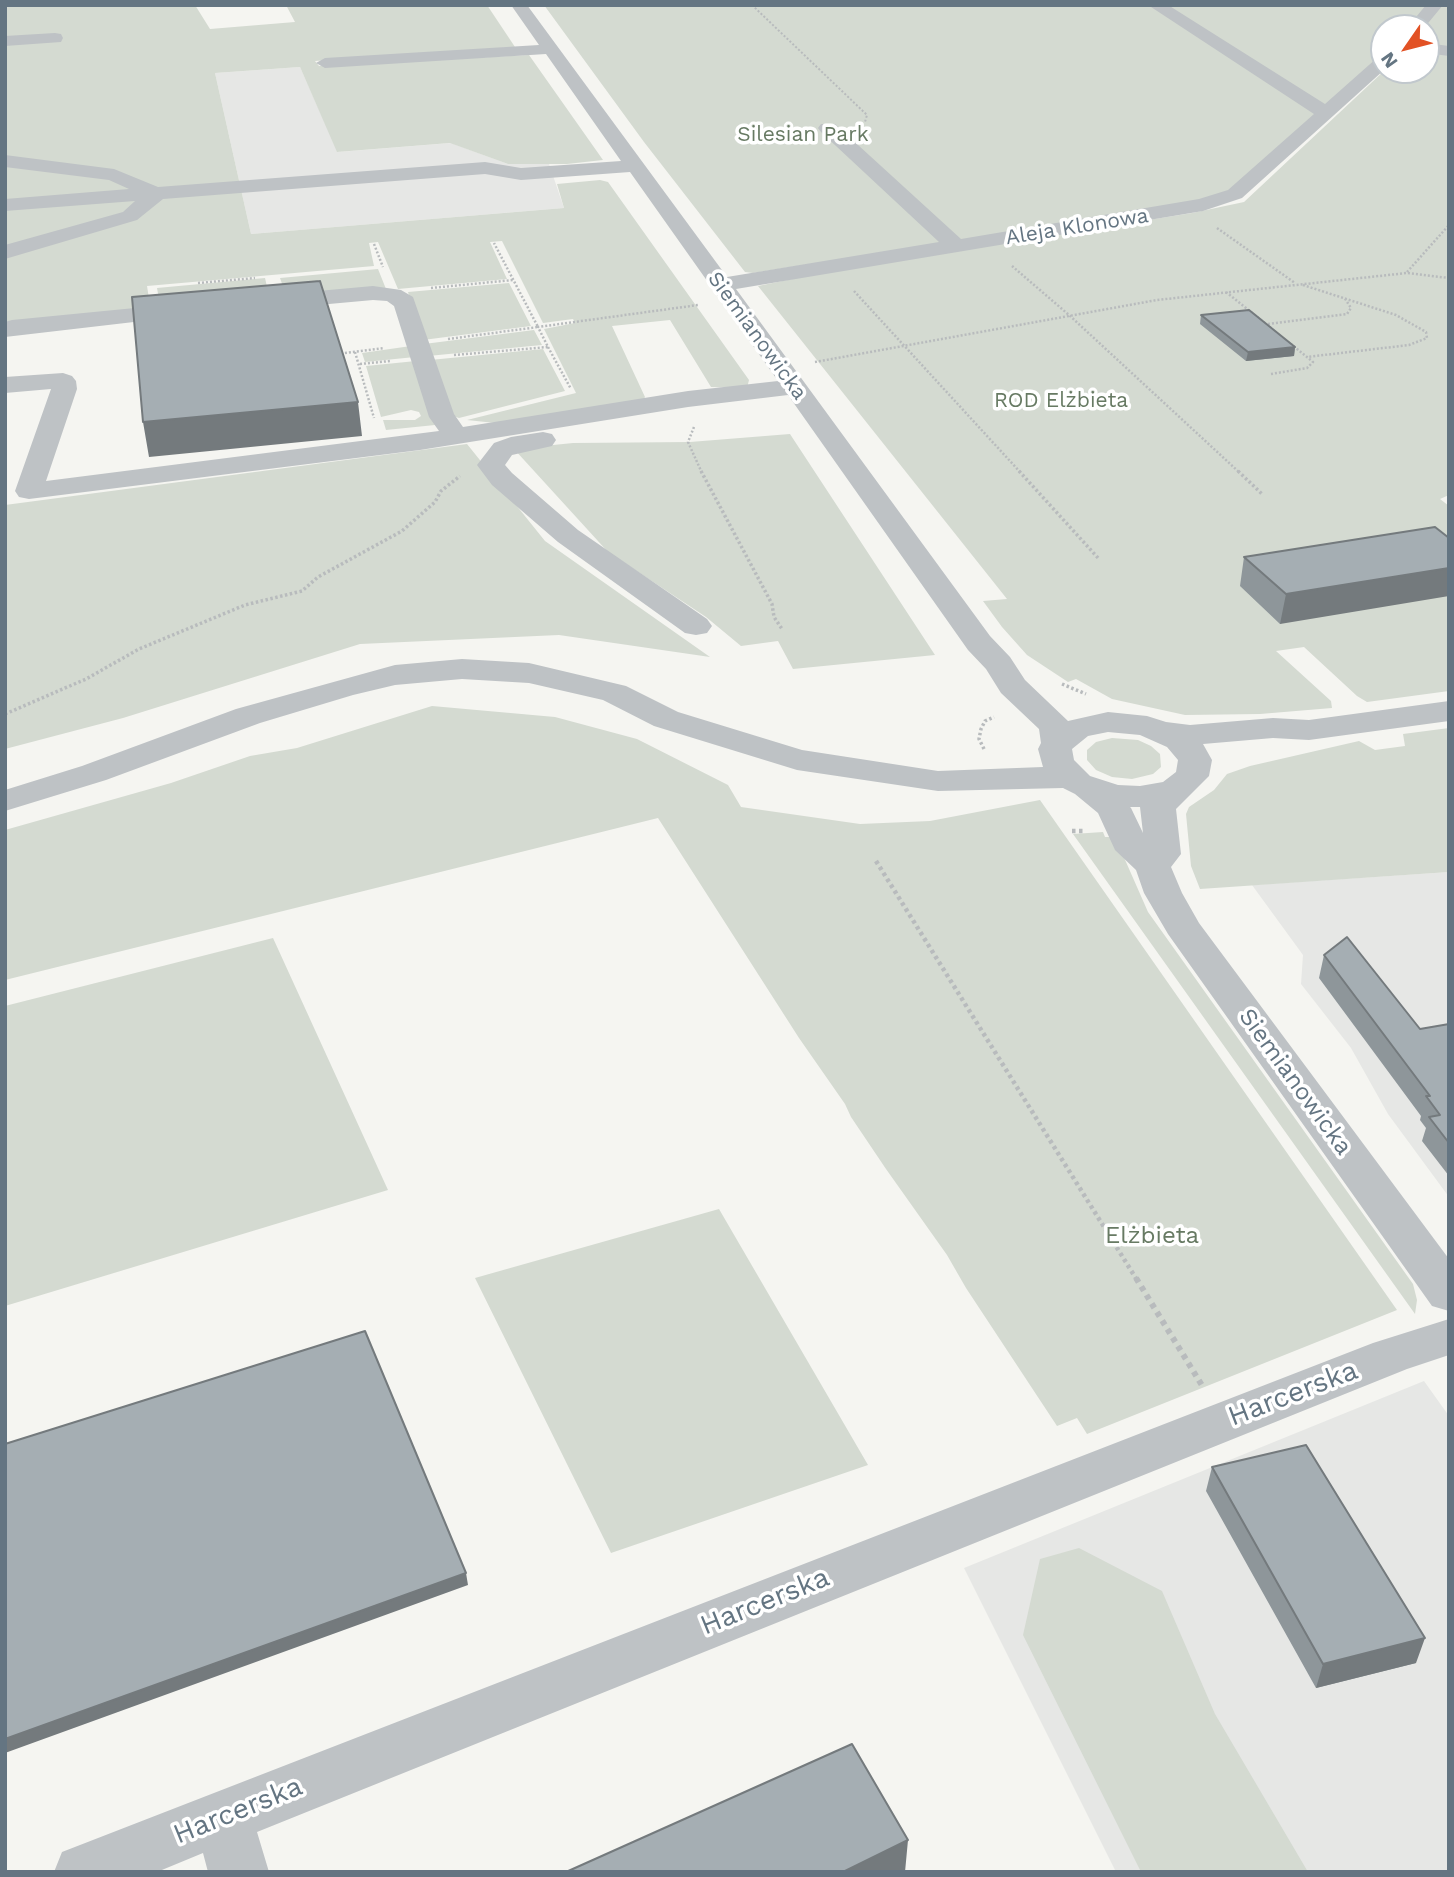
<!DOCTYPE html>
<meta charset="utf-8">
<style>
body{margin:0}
#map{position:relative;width:1454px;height:1877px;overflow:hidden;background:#f5f5f1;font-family:"Work Sans",sans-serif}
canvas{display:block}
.frame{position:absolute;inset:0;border:7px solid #647582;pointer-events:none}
.north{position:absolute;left:1370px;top:14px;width:70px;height:70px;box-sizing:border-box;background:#fff;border:2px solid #c1c8cd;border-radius:50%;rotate:235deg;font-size:19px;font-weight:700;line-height:28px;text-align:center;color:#647582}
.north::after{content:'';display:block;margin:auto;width:24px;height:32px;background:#e25225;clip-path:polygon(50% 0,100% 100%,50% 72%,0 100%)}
</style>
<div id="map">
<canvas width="1454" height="1877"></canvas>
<div class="frame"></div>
<div class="north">N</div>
</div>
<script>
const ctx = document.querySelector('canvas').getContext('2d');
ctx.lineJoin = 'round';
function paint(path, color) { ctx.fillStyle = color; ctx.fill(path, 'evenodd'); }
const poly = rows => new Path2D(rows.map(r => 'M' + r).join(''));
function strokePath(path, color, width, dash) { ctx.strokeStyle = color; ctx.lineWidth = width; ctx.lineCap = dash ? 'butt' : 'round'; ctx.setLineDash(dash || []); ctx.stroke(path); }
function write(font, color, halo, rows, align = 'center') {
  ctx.font = font + ' "Work Sans",sans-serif'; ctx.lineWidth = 7; ctx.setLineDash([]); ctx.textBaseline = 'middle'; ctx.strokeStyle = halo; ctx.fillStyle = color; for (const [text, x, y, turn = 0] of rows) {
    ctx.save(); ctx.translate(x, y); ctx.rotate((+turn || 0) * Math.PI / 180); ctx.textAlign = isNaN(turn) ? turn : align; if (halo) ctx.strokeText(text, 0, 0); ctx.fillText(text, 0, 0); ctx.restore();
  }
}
const built = poly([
 [300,67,338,152,451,143,508,164,549,164,564,208,251,234,215,73],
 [1449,872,1449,1197,1388,1114,1351,1048,1301,984,1303,955,1252,885],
 [1424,1381,1449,1416,1449,1872,1116,1872,964,1568]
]);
const green = poly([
 [5,5,195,5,210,29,295,22,286,5,487,5,515,47,315,61,319,66,529,55,603,160,567,164,508,164,450,143,337,152,300,67,215,73,251,234,564,208,557,184,600,180,608,182,749,380,747,388,711,387,670,320,612,326,645,397,644,399,495,423,467,420,576,393,544,329,575,323,573,319,543,323,502,241,490,242,507,279,398,289,378,242,369,243,374,266,147,286,151,311,5,325],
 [544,5,1449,5,1449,49,1426,46,1426,28,1384,28,1384,54,1228,192,1195,203,753,273,745,272,644,142],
 [1426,48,1449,51,1449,495,1440,499,1449,506,1449,691,1367,702,1357,696,1304,647,1276,651,1331,701,1332,708,1260,714,1185,715,1112,699,1076,679,1068,682,1027,655,1002,627,983,601,1007,599,758,286,836,270,1192,213,1244,202,1385,70,1426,70],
 [378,269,386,289,287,298,280,278],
 [265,278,270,300,161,310,157,288],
 [509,283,531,326,423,340,408,292],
 [534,330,542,345,428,356,424,344],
 [411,346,415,357,365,362,362,353],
 [543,349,565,391,459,418,448,414,430,360],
 [416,361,435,425,386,430,383,420,415,420,421,416,419,412,411,410,381,417,366,366],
 [790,434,935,655,793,669,778,641,741,646,706,617,608,552,514,449,573,443,690,442],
 [467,444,545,541,710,657,559,635,360,644,123,718,5,749,5,505],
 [432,706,555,717,637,739,728,785,741,807,860,824,930,821,1040,800,1397,1310,1087,1434,1077,1418,1057,1426,966,1288,947,1255,886,1169,851,1117,845,1104,799,1038,658,818,5,980,5,830,171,783,250,756,297,748],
 [1449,728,1449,872,1200,889,1191,866,1186,814,1189,807,1214,790,1227,774,1250,766,1359,741,1375,750,1405,746,1403,734],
 [1112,738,1138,740,1151,746,1160,754,1161,767,1153,774,1132,779,1112,777,1096,770,1087,760,1087,750,1096,742],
 [1103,832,1105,837,1115,837,1148,912,1413,1284,1417,1300,1415,1314,1073,834],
 [273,938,388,1190,5,1306,5,1006],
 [719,1209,868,1465,611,1553,475,1278],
 [1079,1548,1162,1591,1215,1714,1308,1872,1141,1872,1023,1635,1040,1559]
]);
const pathFar4 = poly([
 [752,5,867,115,865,122]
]);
const pathFar3 = poly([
 [1217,228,1295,283],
 [374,244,383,267],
 [1012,266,1069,315,1240,473],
 [1407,272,1449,225],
 [198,283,255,278],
 [1303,285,1396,315,1426,332,1427,338,1409,345,1307,357],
 [431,288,513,280],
 [854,291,1021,473],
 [1226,292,1271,328],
 [1268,324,1347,314,1351,308,1344,297],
 [448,339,538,327,494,243],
 [548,347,571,389],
 [355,352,374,418],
 [337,354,384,348],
 [454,355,548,347,538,327,698,305],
 [815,362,1157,300,1407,273,1449,278],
 [360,364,390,361],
 [1271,374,1307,368,1313,362,1291,344],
 [694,427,688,442,702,473]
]);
const pathFar2 = poly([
 [701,471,772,604,774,617,782,629],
 [1019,471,1099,559],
 [1238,471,1262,494],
 [1062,684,1086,694],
 [5,714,86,679,139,649,245,605,302,591,318,577,402,531,435,502,441,491,460,476],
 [984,749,979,739,981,729,985,721,994,717]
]);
const pathFar1 = poly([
 [1072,831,1085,831],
 [876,861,1137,1280]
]);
const path = poly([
 [1136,1278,1203,1387]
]);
const minor = poly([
 [511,5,527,5,727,277,939,242,821,132,818,128,821,124,835,124,961,239,1199,199,1228,190,1314,114,1148,5,1168,5,1325,104,1378,57,1384,56,1384,70,1242,198,1203,211,736,289,990,636,1010,657,1025,680,1068,721,1108,712,1147,716,1166,722,1190,725,1273,718,1309,720,1449,701,1449,721,1309,740,1273,738,1203,744,1212,760,1209,776,1176,809,1181,854,1171,867,1182,893,1199,923,1449,1259,1449,1311,1432,1306,1168,934,1144,893,1136,870,1115,850,1098,813,1075,794,1063,788,938,791,797,770,654,726,603,700,529,683,462,679,395,685,353,695,260,723,106,780,5,811,5,790,82,766,236,709,395,665,462,659,529,663,626,686,678,712,802,750,938,771,1043,767,1038,749,1041,743,1039,729,1001,693,986,669,968,650,788,395,688,407,420,450,29,499,19,497,15,491,51,389,5,393,5,377,63,373,72,376,76,381,77,389,46,481,439,431,429,417,394,306,387,301,373,300,274,309,266,307,262,302,266,297,274,295,373,286,401,290,413,297,454,414,463,427,688,391,778,381,630,172,521,180,485,174,163,199,137,220,5,259,5,245,123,212,135,201,5,211,5,199,129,189,109,180,5,167,5,155,114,169,158,187,485,162,521,168,621,161,546,54,325,68,316,63,325,58,539,45,511,5],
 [1108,732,1140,735,1167,747,1178,760,1176,772,1163,782,1140,786,1118,785,1090,776,1074,760,1072,749,1088,736,1108,732],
 [1130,807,1140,807,1143,833,1131,808,1130,807],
 [1426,5,1443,5,1424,28,1407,28,1426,5],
 [55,33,61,34,63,38,61,42,5,46,5,36,55,33],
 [1426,43,1449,46,1449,56,1426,53,1426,43],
 [186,303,194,305,198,310,194,315,5,337,5,322,12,320,186,303],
 [543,432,552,434,556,440,552,446,512,455,505,465,512,473,578,530,707,619,712,626,707,633,696,635,685,633,558,542,492,485,477,465,494,443,511,437,543,432],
 [1449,1319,1449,1355,1407,1369,257,1832,269,1872,208,1872,203,1853,157,1872,54,1872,62,1852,1373,1343,1449,1319]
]);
const wall = poly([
 [1201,315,1295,347,1294,356,1246,361,1200,324],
 [1435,527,1280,624,1240,586,1244,557],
 [1324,955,1420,1029,1449,1024,1449,1176,1422,1141,1426,1128,1420,1120,1421,1116,1319,978],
 [1212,1467,1416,1663,1316,1688,1206,1491]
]);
const shadedWall = poly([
 [1295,347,1294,356,1246,361,1248,352],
 [358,402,362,436,149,457,143,422],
 [1449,568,1449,596,1280,624,1286,594],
 [466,1573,468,1585,5,1753,5,1739],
 [1425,1638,1416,1663,1316,1688,1323,1664],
 [908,1840,905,1872,843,1872]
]);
const building = poly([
 [320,281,358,402,143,422,132,297,320,281],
 [1249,310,1295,347,1248,352,1201,315,1249,310],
 [1435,527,1449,538,1449,568,1286,594,1244,557,1435,527],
 [1347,937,1420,1029,1449,1024,1449,1143,1429,1117,1440,1115,1426,1096,1430,1096,1324,955,1347,937],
 [365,1331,466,1573,5,1739,5,1444,365,1331],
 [1306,1445,1425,1638,1323,1664,1212,1467,1306,1445],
 [852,1744,908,1840,843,1872,566,1872,852,1744]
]);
const farParknames = [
 ["Silesian Park",803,135],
 ["ROD Elżbieta",1061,401]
];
const farStreetnames = [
 ["Aleja Klonowa",1077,227,-9],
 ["Siemianowicka",757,336,54]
];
const streetNames = [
 ["Siemianowicka",1295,1082,54]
];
const parkNames = [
 ["Elżbieta",1152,1236]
];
const nearStreetnames = [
 ["Harcerska",1293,1394,-21],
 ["Harcerska",765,1602,-22],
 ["Harcerska",238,1811,-22]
];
paint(built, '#e6e7e5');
paint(green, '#d4dad1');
strokePath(pathFar4, '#b8bbbd', 2, [2, 2]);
strokePath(pathFar3, '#b8bbbd', 2.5, [2, 2]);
strokePath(pathFar2, '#b8bbbd', 3.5, [2.5, 2.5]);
strokePath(pathFar1, '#b8bbbd', 4.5, [3.5, 3.5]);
strokePath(path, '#b8bbbd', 6, [5, 5]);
paint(minor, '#bec2c5');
paint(wall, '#8e969a');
paint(shadedWall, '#747a7d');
paint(building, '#a5aeb3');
strokePath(building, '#747a7d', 2);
write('21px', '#677a63', '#fff', farParknames);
write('21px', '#647582', '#fff', farStreetnames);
write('24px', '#647582', '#fff', streetNames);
write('24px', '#677a63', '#fff', parkNames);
write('28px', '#647582', '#fff', nearStreetnames);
</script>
